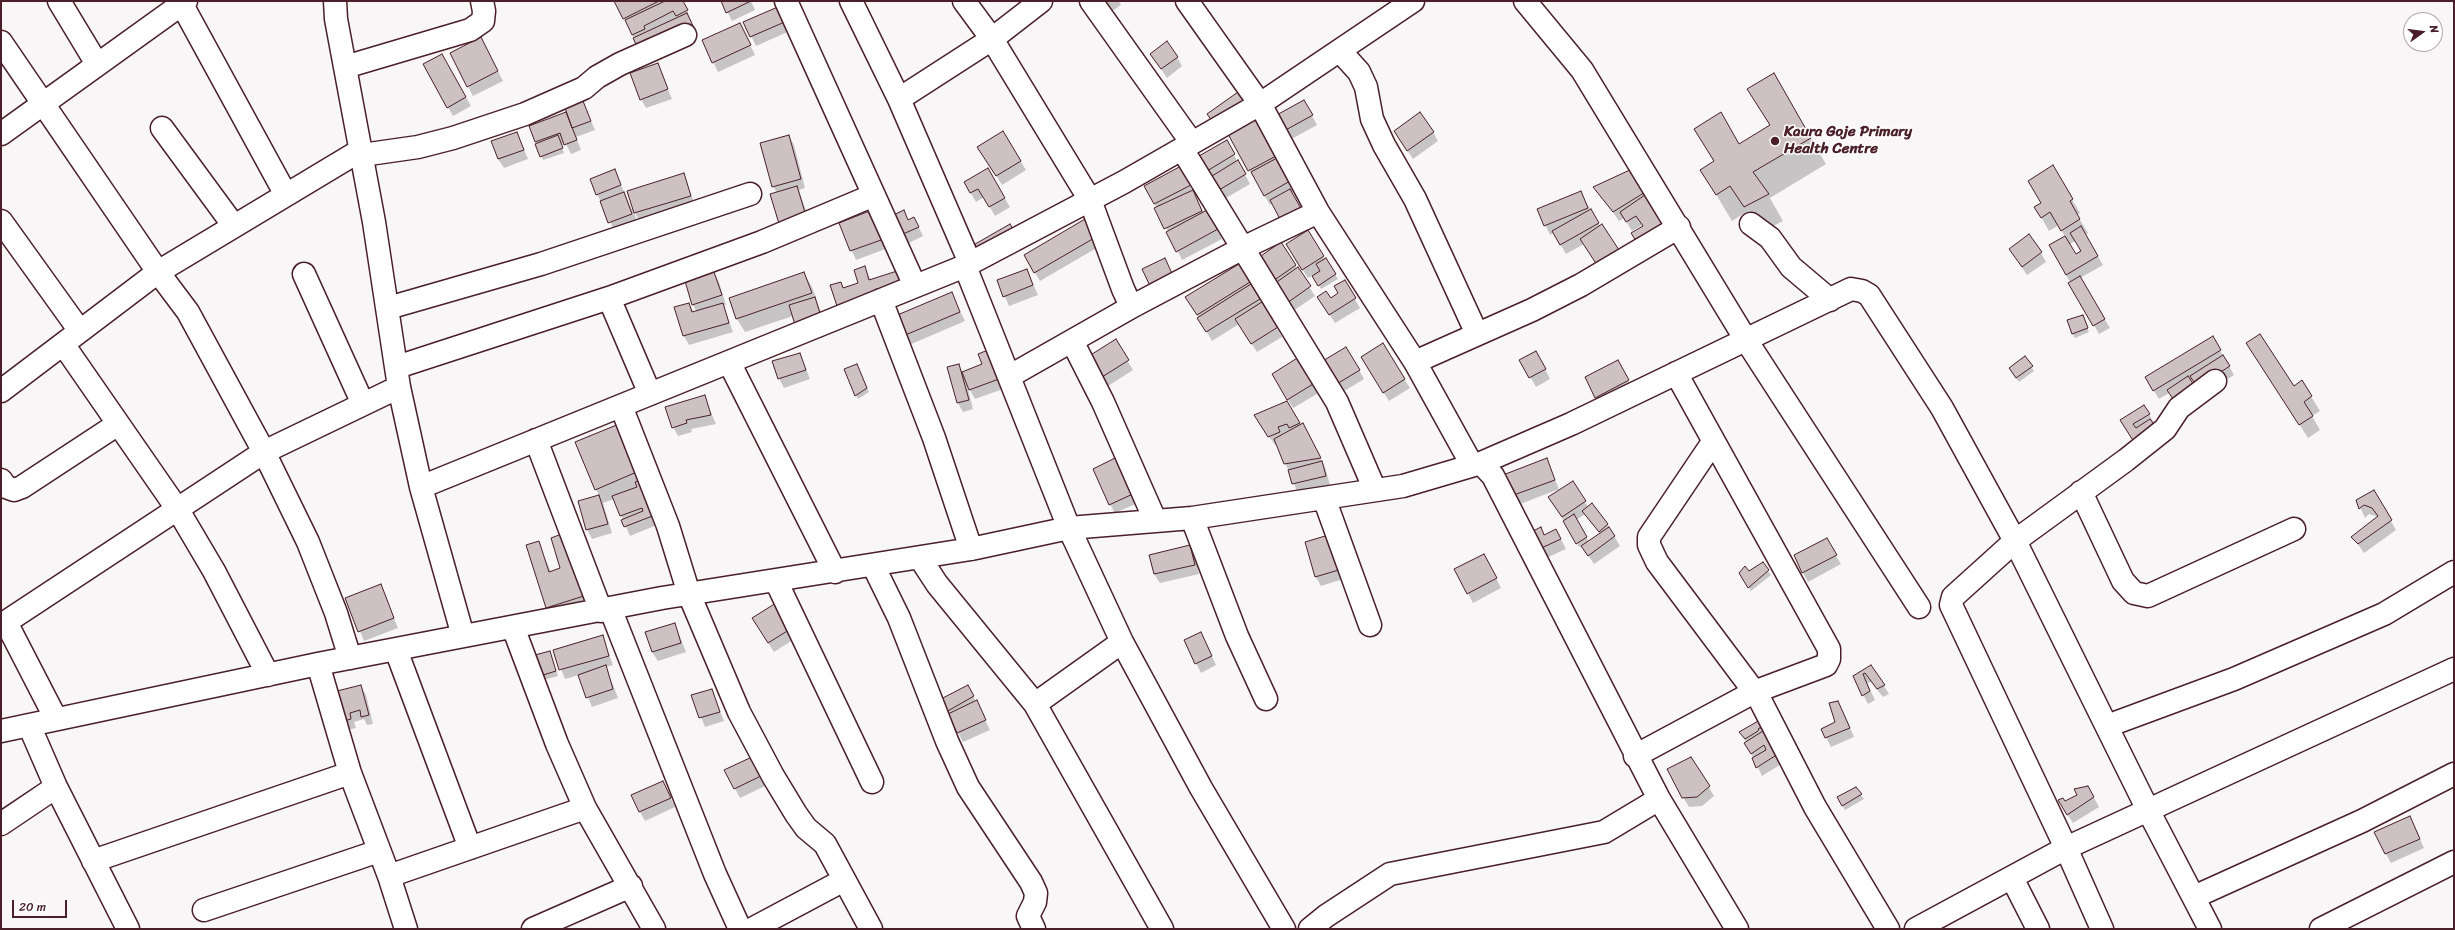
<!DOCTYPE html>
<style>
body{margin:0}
#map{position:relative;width:2455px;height:930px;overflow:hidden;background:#f8f6f7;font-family:Sriracha,sans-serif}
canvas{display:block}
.frame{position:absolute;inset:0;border:2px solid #4a1f2b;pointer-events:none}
.north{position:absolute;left:2403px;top:12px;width:40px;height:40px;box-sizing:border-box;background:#fff;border:1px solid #b7a5aa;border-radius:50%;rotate:76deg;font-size:11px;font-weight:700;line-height:16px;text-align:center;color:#4a1f2b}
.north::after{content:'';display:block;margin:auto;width:14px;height:18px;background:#4a1f2b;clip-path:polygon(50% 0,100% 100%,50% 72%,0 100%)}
.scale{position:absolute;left:12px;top:900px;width:55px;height:18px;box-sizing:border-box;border:2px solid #4a1f2b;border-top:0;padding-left:5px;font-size:12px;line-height:14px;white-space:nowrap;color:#4a1f2b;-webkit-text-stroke:3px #fff;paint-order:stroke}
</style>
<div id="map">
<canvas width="2455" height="930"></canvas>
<div class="frame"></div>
<div class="north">N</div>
<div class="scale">20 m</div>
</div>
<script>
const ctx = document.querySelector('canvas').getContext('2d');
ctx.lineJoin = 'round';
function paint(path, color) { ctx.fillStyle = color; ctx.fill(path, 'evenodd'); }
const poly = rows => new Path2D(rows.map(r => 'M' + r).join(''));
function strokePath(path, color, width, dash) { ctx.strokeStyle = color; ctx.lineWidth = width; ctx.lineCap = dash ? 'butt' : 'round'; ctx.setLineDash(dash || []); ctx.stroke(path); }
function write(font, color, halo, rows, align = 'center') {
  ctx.font = font + ' Sriracha,sans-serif'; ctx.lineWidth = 3; ctx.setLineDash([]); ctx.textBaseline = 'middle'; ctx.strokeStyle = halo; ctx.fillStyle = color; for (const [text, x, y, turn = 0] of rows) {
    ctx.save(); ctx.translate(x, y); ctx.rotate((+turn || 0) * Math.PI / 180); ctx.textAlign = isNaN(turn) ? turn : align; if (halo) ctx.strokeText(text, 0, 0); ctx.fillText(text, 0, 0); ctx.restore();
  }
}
const shadow = poly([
 [615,1,683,1,697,35,645,60],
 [722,1,751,1,755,10,732,21],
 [1098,1,1119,1,1121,5,1108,14],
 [780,7,792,30,756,46,745,23],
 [740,24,755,55,718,72,703,41],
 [486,48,503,81,473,96,451,54],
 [1151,54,1177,57,1182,66,1167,78],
 [442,55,471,106,453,116,424,65],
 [657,64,672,99,646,108,641,99],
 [1773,75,1826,164,1770,198,1783,221,1760,233,1746,212,1732,221,1717,196,1702,170,1714,162,1695,130,1739,145,1770,126,1748,89],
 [1304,101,1317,125,1288,141,1274,118],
 [583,102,595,130,576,137,581,150,571,154,565,142,561,144,564,153,543,160,530,126,567,112],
 [1255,121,1294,191,1270,205,1229,135],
 [1003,132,1026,170,1002,185,984,156],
 [1433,132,1438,141,1413,159,1400,140],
 [517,133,528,159,504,168,498,159],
 [789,136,794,145,805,188,799,190,812,228,777,193,773,186],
 [1227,142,1250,184,1226,198,1200,157],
 [2053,167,2080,213,2077,215,2088,233,2085,235,2103,265,2080,278,2110,328,2099,334,2050,246,2065,237,2059,225,2049,231,2036,208,2042,203],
 [2075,241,2082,252,2076,255,2069,245],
 [987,170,1010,207,995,216,984,197,976,202,965,183],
 [615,171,632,210,683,174,695,205,640,222,634,211,637,223,615,232,597,194],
 [1185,177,1204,213,1207,212,1222,239,1182,260,1146,186],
 [1595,187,1647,192,1643,227,1642,225,1632,231,1624,218,1619,221],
 [1580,192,1600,226,1584,244,1566,254,1554,233,1550,235,1538,209],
 [903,211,908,221,914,218,923,236,903,246],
 [872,212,888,248,856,260,840,224],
 [1085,220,1100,246,1040,281,1025,255],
 [1308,231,1338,279,1321,289,1313,275,1308,278,1292,254],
 [1281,244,1315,296,1293,311,1264,267],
 [2010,249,2041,253,2046,262,2027,275],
 [864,267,871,280,896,272,901,281,838,306,831,286,843,289,860,283],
 [1027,270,1038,295,1009,306,998,281],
 [714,273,719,282,726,305,723,305,733,332,689,345,684,336,676,307,689,304,694,313,697,312,693,305],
 [804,273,812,287,827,329,793,316,745,332,737,319],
 [1344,281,1360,308,1335,323,1324,306,1339,294],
 [1249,282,1282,337,1257,352,1239,324,1212,341,1187,297],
 [951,293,965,321,909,345,904,335],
 [2083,316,2089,332,2075,338,2072,333],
 [2213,338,2234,375,2203,395,2193,379,2159,399,2146,378],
 [1115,341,1133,370,1108,386,1095,366],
 [2247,343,2293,387,2302,382,2320,411,2312,416,2320,430,2308,438],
 [988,351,1003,389,975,399,967,385,973,409,963,412,958,403,958,365,963,372,983,365],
 [800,354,810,379,784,388,779,378],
 [1301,357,1322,391,1293,408,1273,375],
 [2025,357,2034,371,2019,382,2012,372],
 [1521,360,1541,361,1550,379,1536,387],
 [1323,363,1359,370,1364,379,1341,393],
 [1367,367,1404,379,1410,388,1389,401],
 [859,370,869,392,858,399,856,395],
 [1623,370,1633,390,1601,406,1596,397],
 [704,396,716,424,691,429,692,432,678,436,673,427],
 [1287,403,1308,434,1325,467,1330,485,1298,493,1277,444,1275,445,1260,424],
 [2149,414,2154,423,2140,450,2121,421],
 [618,425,664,522,630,536,614,499,603,503,612,533,592,539,587,529,579,502,599,496,596,489],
 [1118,458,1140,502,1115,513,1110,504],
 [1546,459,1559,489,1518,505,1512,496],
 [1572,482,1588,507,1591,505,1608,525,1620,546,1594,564,1582,546,1579,547,1555,506],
 [1585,514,1600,534,1589,542,1576,520],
 [2374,491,2396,530,2364,553,2353,537,2378,517,2369,514,2365,518,2357,500],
 [1540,529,1544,536,1556,530,1566,549,1544,559,1538,550],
 [1332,535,1346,578,1321,586,1316,577],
 [1826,540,1841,564,1808,582,1803,573],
 [538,542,551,572,562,568,594,609,555,622,547,608,527,546],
 [1190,546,1195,555,1199,574,1160,583,1154,574],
 [1489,564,1501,588,1473,603,1468,593],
 [1762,564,1771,575,1751,591,1740,573,1748,572],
 [380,586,398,628,364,641,347,599],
 [776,604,796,638,774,652,758,627],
 [675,624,686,652,658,661,652,652],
 [1201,634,1216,665,1201,673,1196,663],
 [602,636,613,665,606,667,618,698,592,707,579,675,565,679,554,651],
 [550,652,558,676,543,680,541,675],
 [1871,666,1889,694,1883,697,1871,682,1867,683,1875,700,1868,704,1854,677],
 [361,686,366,695,373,724,367,725,364,719,354,722,356,728,347,730,342,721],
 [968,686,990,730,963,742,941,700],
 [712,690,724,721,705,727,693,696],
 [1843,712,1854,737,1831,747,1826,737],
 [1760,722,1783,763,1762,776,1741,732],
 [753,758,767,785,740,798,726,771],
 [1691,758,1714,796,1702,806,1689,807,1683,797],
 [663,782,675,807,645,821,640,812],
 [2088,787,2099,807,2073,823,2059,801,2065,802],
 [1856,788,1864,799,1845,810,1838,798],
 [2410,817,2424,848,2391,863,2386,854]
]);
const building = poly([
 [614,1,659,1,623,19,614,1],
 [665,1,683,1,688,10,676,16,673,11,644,26,645,29,632,35,625,20,665,1],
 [721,1,751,1,726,13,721,1],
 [780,6,787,21,750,37,743,22,780,6],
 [687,13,693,26,639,51,633,38,687,13],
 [740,23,751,45,712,63,702,40,740,23],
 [481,37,498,71,467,87,450,53,481,37],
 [1167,41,1178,57,1161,69,1150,54,1167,41],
 [442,54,466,97,447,108,423,64,442,54],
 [658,63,668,89,640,100,630,73,658,63],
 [1774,73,1811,138,1753,172,1769,194,1744,207,1730,186,1716,195,1700,170,1714,161,1694,129,1721,112,1739,144,1770,125,1747,89,1774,73],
 [1238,92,1248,105,1217,128,1207,114,1238,92],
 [1304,100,1313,115,1282,132,1273,117,1304,100],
 [583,101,591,121,572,128,565,108,583,101],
 [566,112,577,140,564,145,560,133,535,142,529,126,566,112],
 [1420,112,1434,132,1407,151,1394,131,1420,112],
 [1255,119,1276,156,1248,171,1228,134,1255,119],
 [1003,131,1021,161,996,176,977,147,1003,131],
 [517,132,524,150,498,159,491,141,517,132],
 [558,135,563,148,540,157,535,144,558,135],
 [789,135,801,179,772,187,760,143,789,135],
 [1227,140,1235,154,1207,171,1199,156,1227,140],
 [1277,158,1290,181,1264,196,1251,172,1277,158],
 [1238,160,1246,174,1219,190,1212,176,1238,160],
 [2053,165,2073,199,2070,201,2080,219,2061,231,2050,212,2041,218,2034,207,2041,203,2028,181,2053,165],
 [1181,166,1191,185,1154,204,1144,186,1181,166],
 [988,168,1005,198,989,207,978,189,970,193,964,182,988,168],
 [615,169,621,185,596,195,590,179,615,169],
 [1632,169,1647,191,1613,212,1593,187,1632,169],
 [684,173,691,196,634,213,627,191,684,173],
 [797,186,807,219,780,227,770,194,797,186],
 [1290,189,1303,212,1282,223,1270,200,1290,189],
 [1193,190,1202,211,1164,229,1154,208,1193,190],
 [1581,191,1588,208,1544,226,1537,209,1581,191],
 [624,192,632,214,608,223,600,201,624,192],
 [1645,195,1667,228,1640,247,1631,233,1643,226,1636,216,1626,222,1620,212,1645,195],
 [1591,209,1599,223,1560,245,1552,231,1591,209],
 [872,210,884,239,850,251,839,223,872,210],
 [904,210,908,220,914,217,919,227,896,237,887,218,904,210],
 [1207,210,1218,229,1176,252,1166,232,1207,210],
 [1085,219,1096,237,1034,273,1024,255,1085,219],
 [1010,224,1017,236,977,258,970,247,1010,224],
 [1602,224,1621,253,1599,268,1580,239,1602,224],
 [2081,226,2098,256,2066,275,2049,245,2065,236,2076,254,2081,251,2070,233,2081,226],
 [1308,230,1324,256,1302,270,1286,244,1308,230],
 [2029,234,2042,252,2022,267,2009,249,2029,234],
 [1281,242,1296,265,1273,281,1258,258,1281,242],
 [1165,258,1174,278,1151,288,1142,269,1165,258],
 [1326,258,1336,274,1318,286,1312,276,1320,271,1316,264,1326,258],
 [1239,264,1250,282,1197,315,1185,297,1239,264],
 [865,266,869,280,897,271,901,285,837,306,830,285,841,282,843,288,858,283,854,270,865,266],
 [1298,267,1311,286,1287,303,1274,284,1298,267],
 [1027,269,1033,285,1003,297,997,280,1027,269],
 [714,272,722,295,692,305,685,281,714,272],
 [804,272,812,293,736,319,729,298,804,272],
 [2080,276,2105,319,2093,326,2068,283,2080,276],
 [1345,280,1356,298,1329,315,1317,297,1326,291,1331,298,1338,293,1334,286,1345,280],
 [1251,284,1260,299,1206,332,1197,318,1251,284],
 [952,292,960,312,903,336,895,316,952,292],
 [815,297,822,320,796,328,789,305,815,297],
 [1262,302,1278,327,1251,344,1235,319,1262,302],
 [689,303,692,312,723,303,729,323,683,336,674,307,689,303],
 [2083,315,2088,328,2072,334,2067,320,2083,315],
 [2260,334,2294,386,2302,380,2312,396,2304,402,2313,416,2299,425,2246,343,2260,334],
 [2213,336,2221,350,2153,391,2145,377,2213,336],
 [1116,339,1129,360,1102,377,1089,356,1116,339],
 [1383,343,1405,379,1383,393,1361,357,1383,343],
 [1346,347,1360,370,1335,385,1321,362,1346,347],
 [988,350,999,379,969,390,962,372,982,364,978,354,988,350],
 [1536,351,1546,369,1529,378,1519,360,1536,351],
 [800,353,806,370,778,379,772,361,800,353],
 [1302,355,1318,381,1287,400,1272,374,1302,355],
 [2223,355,2230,366,2197,387,2190,376,2223,355],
 [2025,356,2033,366,2016,378,2009,368,2025,356],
 [1618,360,1629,380,1595,398,1585,377,1618,360],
 [857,364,867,388,855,396,844,369,857,364],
 [959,364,969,400,957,403,947,367,959,364],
 [2188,376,2194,385,2173,399,2167,390,2188,376],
 [705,395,711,415,686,420,687,423,672,428,665,407,705,395],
 [1287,401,1300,423,1289,428,1287,424,1278,427,1280,432,1268,437,1254,415,1287,401],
 [2144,405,2150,414,2133,424,2136,428,2150,419,2156,427,2134,442,2120,420,2144,405],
 [1303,423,1321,458,1284,464,1274,439,1303,423],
 [619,424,639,471,595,490,575,442,619,424],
 [1119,456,1135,493,1109,505,1093,469,1119,456],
 [1547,458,1555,480,1511,496,1503,475,1547,458],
 [1322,461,1326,476,1292,484,1288,470,1322,461],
 [646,478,660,513,624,527,621,520,643,511,642,508,620,516,612,496,637,487,635,482,646,478],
 [1573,481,1586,501,1562,517,1548,497,1573,481],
 [2374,490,2392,520,2358,544,2351,537,2378,516,2372,508,2364,505,2359,509,2356,500,2374,490],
 [599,495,608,524,586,530,578,501,599,495],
 [1592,503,1608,524,1599,532,1582,511,1592,503],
 [1574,514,1587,537,1576,544,1563,521,1574,514],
 [1541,527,1544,535,1556,529,1561,539,1537,550,1529,533,1541,527],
 [1609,527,1615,536,1588,556,1581,546,1609,527],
 [567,532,587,595,546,608,526,545,539,541,549,572,560,568,551,538,567,532],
 [1332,534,1342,569,1315,577,1305,542,1332,534],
 [1827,538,1837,555,1802,573,1794,555,1827,538],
 [1190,545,1195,565,1154,574,1149,555,1190,545],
 [1484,554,1497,578,1467,594,1454,569,1484,554],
 [1763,562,1769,570,1748,588,1739,573,1745,566,1749,571,1763,562],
 [381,584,394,618,358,632,345,598,381,584],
 [776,603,792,628,768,643,752,618,776,603],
 [675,623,681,643,652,652,645,632,675,623],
 [1201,632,1212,656,1195,664,1184,640,1201,632],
 [603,635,609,656,559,670,553,650,603,635],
 [550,651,556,671,540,676,535,655,550,651],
 [606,665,613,689,586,698,578,675,606,665],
 [1871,665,1885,685,1877,689,1865,673,1863,674,1870,691,1862,696,1853,676,1871,665],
 [361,685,369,715,361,717,360,710,350,713,351,719,341,722,333,692,361,685],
 [968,685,974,696,946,712,939,700,968,685],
 [712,689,720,712,699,718,691,695,712,689],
 [977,700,986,720,957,733,948,714,977,700],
 [1838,701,1850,728,1825,738,1821,729,1835,722,1829,703,1838,701],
 [1760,720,1778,754,1756,768,1752,758,1766,750,1764,745,1751,754,1744,743,1763,731,1762,728,1759,728,1758,731,1745,739,1739,732,1760,720],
 [754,756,763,775,734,789,724,770,754,756],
 [1691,757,1710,786,1697,797,1682,798,1667,769,1691,757],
 [663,781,671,798,639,812,631,795,663,781],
 [2088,786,2094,797,2067,815,2058,800,2063,798,2065,801,2077,795,2074,789,2088,786],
 [1856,787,1862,794,1842,806,1837,797,1856,787],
 [2410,816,2420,839,2385,854,2374,832,2410,816]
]);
const minor = poly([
 [59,1,97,64],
 [180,1,286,195],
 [335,1,336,19,374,222,399,387,421,487,463,636],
 [786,1,915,286],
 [851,1,899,99,970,263],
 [964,1,992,39,1090,200,1123,289,1129,302,1135,305],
 [1091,1,1192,143],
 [1187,1,1260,104,1318,212,1415,362,1472,465],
 [1525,1,1582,70,1746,340,1919,607],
 [1,42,158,272,188,312,264,452,308,542,336,613,350,658],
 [1340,51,1359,72,1366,87,1372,119,1384,145,1415,199,1477,334],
 [345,67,470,30,483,21,484,11,482,1],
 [899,99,992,39,1041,1],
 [162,128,234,226],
 [1,134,186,1],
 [1182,149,1337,402,1375,490],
 [362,155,418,147,453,138,525,114,584,88,597,77,620,64,685,35],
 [1,221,80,331],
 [1751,224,1770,238,1791,267,1830,300],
 [965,266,1069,528,1122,642,1201,788,1284,929],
 [304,274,363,404],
 [609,298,650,394],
 [881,300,934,438,971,549],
 [388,308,541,264,750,194],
 [1072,341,1103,402,1155,520],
 [63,344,178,510,214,571,268,675],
 [729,362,835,572],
 [1415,362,1532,310,1581,285,1679,227],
 [397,367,609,298,762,242,874,195],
 [1010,376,1135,305,1243,248,1318,212],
 [1,391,158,272,361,150],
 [621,406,668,526,689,594,739,712,773,776,796,814,806,828,825,844,871,929],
 [536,440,601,611],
 [1713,442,1649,537,1649,545,1657,562,1759,698,1815,807,1888,929],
 [1481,463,1571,424,1851,289,1862,291,1869,295,1942,408,2015,541,2148,810,2210,929],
 [1,480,6,487,14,490,22,487,118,424],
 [421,487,965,266,1124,182,1260,104,1413,1],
 [2081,492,2123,581,2134,593,2148,596,2294,529],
 [1324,498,1370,625],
 [1192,518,1237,636,1266,699],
 [920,558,937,584,1035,704,1162,929],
 [873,565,899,618,947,741,968,787,1031,882,1036,893,1035,902,1028,916,1034,929],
 [776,581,872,782],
 [610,608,715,874,740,929],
 [513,627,557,744,585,808,654,929],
 [396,650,470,848],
 [318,664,350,773,389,876,406,929],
 [1035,704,1122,642],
 [56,719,9,628,9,620,264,452,399,387],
 [29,725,56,787,128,929],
 [2107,726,2234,679,2384,614,2454,572],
 [1,731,318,664,662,598,971,549,1069,528,1192,518,1403,486,1481,463,1493,476,1659,799,1737,929],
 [1635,756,1754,692,1826,665,1829,659,1829,649,1676,373],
 [1,824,56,787],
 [93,861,350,773],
 [389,876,585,808],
 [2012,878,2038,929],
 [2194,897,2362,821,2454,774],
 [204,910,379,851],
 [533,929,631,886],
 [752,929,844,880],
 [1310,929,1326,916,1390,874,1604,832,1659,799],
 [1916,929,2066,848,2454,669],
 [2102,929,2066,848,1951,605,1953,597,2015,541,2126,460,2165,429,2179,408,2215,381],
 [2321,929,2454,862]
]);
const markers = [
 [1775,141,5,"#4a1f2b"]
];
const poiNames = [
 ["Kaura Goje Primary",1784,132],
 ["Health Centre",1784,149]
];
paint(shadow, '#0003');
paint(building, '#cdc1c4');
strokePath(building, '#4a1f2b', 1);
strokePath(minor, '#4a1f2b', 25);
strokePath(minor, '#fff', 22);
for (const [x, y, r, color] of markers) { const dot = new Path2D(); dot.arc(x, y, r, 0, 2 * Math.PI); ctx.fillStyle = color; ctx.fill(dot); strokePath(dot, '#fff', 1.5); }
write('bold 15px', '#4a1f2b', '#fff', poiNames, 'left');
</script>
